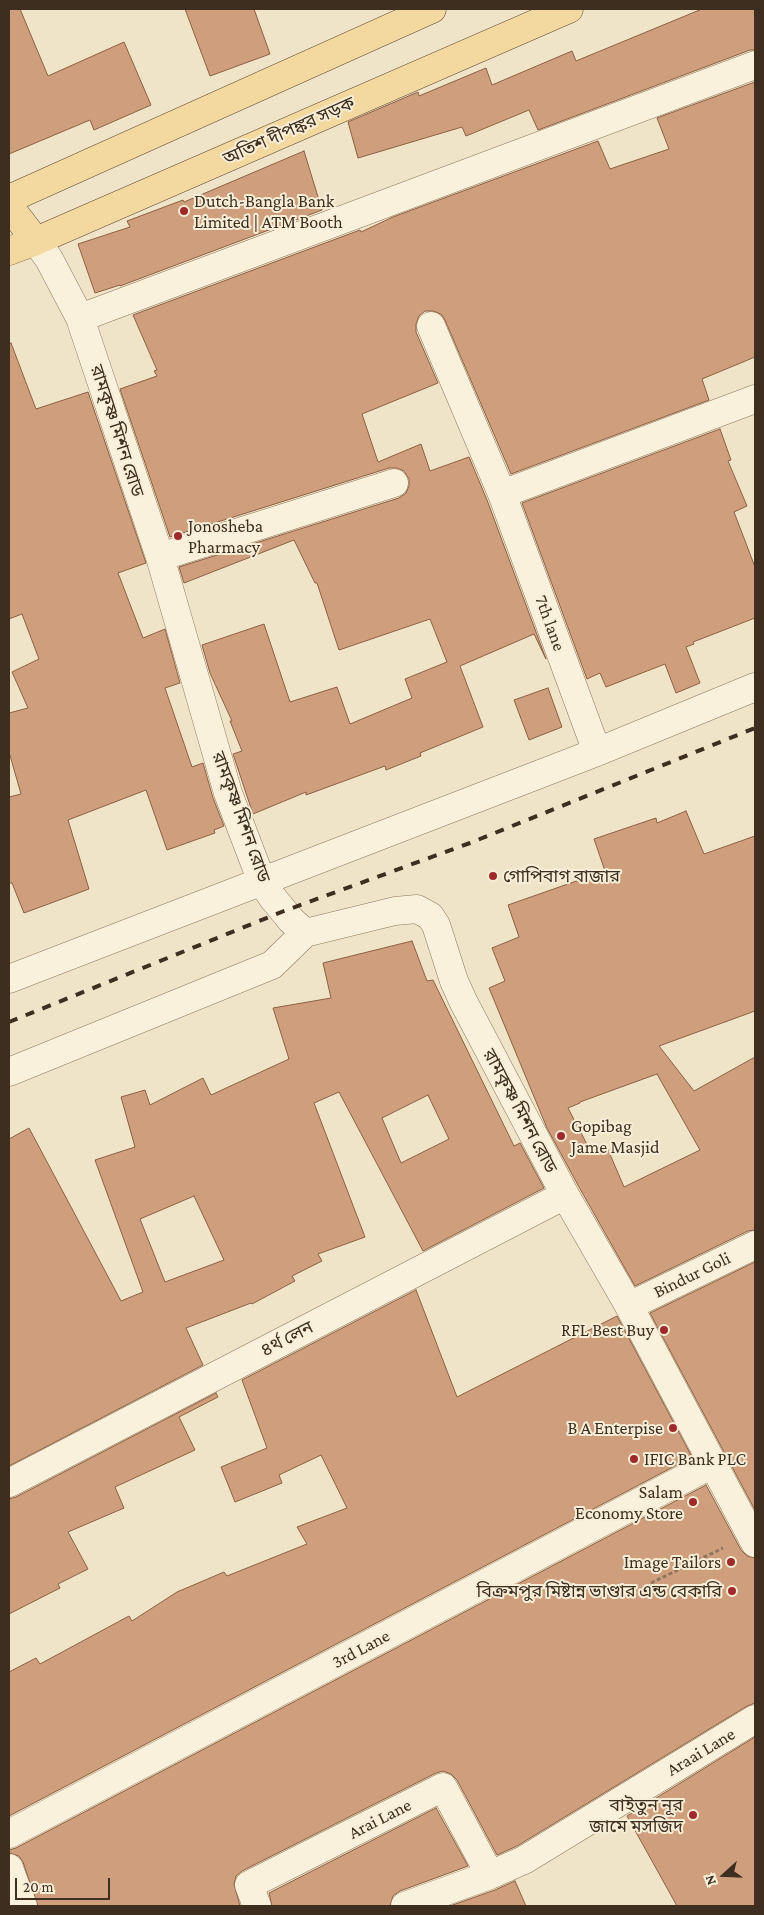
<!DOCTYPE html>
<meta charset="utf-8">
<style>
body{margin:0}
#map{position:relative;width:764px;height:1915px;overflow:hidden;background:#f0e4c8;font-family:"Crimson Pro",serif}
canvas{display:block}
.frame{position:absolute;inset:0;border:10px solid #3d2e20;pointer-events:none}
.north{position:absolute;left:699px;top:1850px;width:50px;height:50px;-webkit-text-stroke:4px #f7eed8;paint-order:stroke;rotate:250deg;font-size:14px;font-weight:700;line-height:20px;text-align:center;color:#3d2e20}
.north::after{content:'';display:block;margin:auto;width:18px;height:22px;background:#3d2e20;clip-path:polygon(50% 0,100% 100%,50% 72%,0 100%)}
.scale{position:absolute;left:15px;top:1878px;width:95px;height:22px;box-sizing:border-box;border:2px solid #3d2e20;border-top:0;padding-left:6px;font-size:15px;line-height:18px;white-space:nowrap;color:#3d2e20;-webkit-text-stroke:4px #f7eed8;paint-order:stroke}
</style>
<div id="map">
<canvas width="764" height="1915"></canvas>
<div class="frame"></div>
<div class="north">N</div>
<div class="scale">20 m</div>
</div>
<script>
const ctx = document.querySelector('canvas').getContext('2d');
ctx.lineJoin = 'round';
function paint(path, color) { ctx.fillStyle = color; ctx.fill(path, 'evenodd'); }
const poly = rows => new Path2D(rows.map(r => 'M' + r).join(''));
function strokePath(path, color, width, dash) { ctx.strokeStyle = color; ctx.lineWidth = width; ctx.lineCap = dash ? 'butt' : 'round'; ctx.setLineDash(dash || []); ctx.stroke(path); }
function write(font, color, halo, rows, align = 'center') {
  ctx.font = font + ' "Crimson Pro","Noto Sans Bengali",serif'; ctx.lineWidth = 4; ctx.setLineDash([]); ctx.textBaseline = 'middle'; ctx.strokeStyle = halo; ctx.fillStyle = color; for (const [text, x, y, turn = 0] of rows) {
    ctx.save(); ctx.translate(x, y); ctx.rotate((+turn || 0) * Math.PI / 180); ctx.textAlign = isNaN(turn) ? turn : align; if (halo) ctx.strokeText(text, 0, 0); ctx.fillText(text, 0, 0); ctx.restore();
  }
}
const building = poly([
 [9,9,20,9,48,76,124,42,151,105,94,130,90,120,9,154,9,9],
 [185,9,254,9,270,54,210,76,185,9],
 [702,9,755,9,755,50,750,50,538,130,529,110,466,136,462,127,358,158,348,122,418,92,419,96,486,68,492,85,572,51,576,61,702,9],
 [755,82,755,357,702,379,709,400,511,474,445,320,441,314,433,311,425,311,419,316,416,324,416,332,438,383,362,414,378,462,421,444,430,471,469,457,487,500,546,659,534,634,460,666,483,727,420,753,421,756,386,770,385,766,306,795,306,792,253,814,233,754,242,751,230,721,232,721,210,673,202,645,264,624,290,702,337,687,350,724,412,698,405,679,447,662,430,619,339,650,317,583,315,583,294,540,184,583,179,567,399,498,406,493,409,486,409,479,404,471,397,468,389,468,170,537,120,389,157,376,154,371,157,370,133,315,360,230,361,232,393,217,598,141,610,169,669,149,657,118,755,82],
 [304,151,322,210,120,286,120,285,95,293,78,244,130,227,127,221,183,200,184,202,304,151],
 [11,343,36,409,88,392,146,563,118,573,143,638,165,629,180,683,165,688,192,767,203,763,213,798,224,826,214,830,215,833,167,850,146,790,68,820,89,889,24,913,12,883,9,883,9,797,21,794,9,752,9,713,28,708,12,672,39,659,22,614,9,619,9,344,11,343],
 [720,429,731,460,728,461,747,506,734,512,755,567,755,618,693,642,694,644,686,647,700,683,676,693,665,664,606,687,600,673,587,679,522,503,720,429],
 [548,688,562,727,529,740,514,700,548,688],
 [686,811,704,854,755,836,755,1011,659,1046,694,1091,755,1057,755,1230,748,1231,635,1286,579,1187,547,1128,489,988,505,981,492,948,519,937,508,905,605,871,594,839,656,818,657,823,686,811],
 [657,1074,700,1150,624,1187,606,1145,591,1152,568,1108,580,1103,580,1102,657,1074],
 [412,941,427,981,433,980,514,1146,520,1143,544,1188,423,1251,339,1092,314,1103,365,1237,318,1254,322,1261,292,1276,295,1281,252,1304,251,1303,186,1328,203,1365,9,1466,9,1139,29,1128,121,1301,143,1292,95,1160,135,1147,121,1097,145,1090,150,1105,203,1078,211,1095,289,1059,273,1008,331,998,323,963,412,941],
 [428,1095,449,1139,401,1163,382,1118,428,1095],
 [194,1196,224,1260,165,1282,140,1219,194,1196],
 [755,1262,755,1510,650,1313,755,1262],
 [416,1290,457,1397,617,1316,692,1457,9,1816,9,1672,36,1658,40,1664,129,1616,132,1621,177,1592,224,1572,227,1576,307,1544,297,1527,347,1508,321,1455,279,1475,282,1483,235,1502,221,1467,267,1448,242,1380,416,1290],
 [216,1393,218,1397,179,1417,195,1450,115,1487,124,1508,68,1532,88,1569,58,1584,60,1588,9,1614,9,1499,16,1497,216,1393],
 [706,1485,741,1550,747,1556,755,1558,755,1703,747,1706,517,1846,497,1855,457,1780,451,1774,443,1771,436,1773,242,1871,236,1876,234,1884,240,1906,38,1906,23,1862,19,1856,9,1853,9,1850,16,1848,706,1485],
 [755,1737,755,1906,677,1906,627,1816,755,1737],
 [436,1808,468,1866,400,1891,393,1896,390,1906,272,1906,269,1893,436,1808],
 [515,1881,526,1906,450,1906,495,1890,515,1881]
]);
const path = poly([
 [651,1583,723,1548]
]);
const minor = poly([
 [36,241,49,259,80,318,160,557,228,793,262,882,272,897,291,920,305,933,395,911,417,909,430,916,436,925,454,981,463,1001,565,1195,629,1306,755,1543],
 [80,318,755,65],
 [431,326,502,494],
 [160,557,394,483],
 [597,752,502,494,755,399],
 [9,979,597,752,755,687],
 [9,1072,272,965,305,933],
 [629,1306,755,1245],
 [9,1483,565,1195],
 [9,1834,714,1463],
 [9,1868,23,1906],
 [257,1906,249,1885,443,1787,490,1875],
 [405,1906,490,1875,524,1860,755,1719]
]);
const primary = poly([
 [9,199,432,9],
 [9,206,36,241],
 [9,251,36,241,569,9]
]);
const rail = poly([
 [9,1022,284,911,470,843,755,728]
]);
const markers = [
 [184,211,5,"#9e2a2b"],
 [178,536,5,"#9e2a2b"],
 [493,876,5,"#9e2a2b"],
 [561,1136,5,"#9e2a2b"],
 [664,1330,5,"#9e2a2b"],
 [673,1428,5,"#9e2a2b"],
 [634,1459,5,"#9e2a2b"],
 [693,1502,5,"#9e2a2b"],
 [731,1562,5,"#9e2a2b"],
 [732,1591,5,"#9e2a2b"],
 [693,1815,5,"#9e2a2b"]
];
const streetNames = [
 ["অতিশ দীপঙ্কর সড়ক",289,131,-24],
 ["রামকৃষ্ণ মিশন রোড",117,431,72],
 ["7th lane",550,623,70],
 ["রামকৃষ্ণ মিশন রোড",241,817,70],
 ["রামকৃষ্ণ মিশন রোড",520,1111,62],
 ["Bindur Goli",692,1275,-26],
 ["৪র্থ লেন",287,1339,-27],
 ["3rd Lane",361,1649,-28],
 ["Araai Lane",701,1752,-31],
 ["Arai Lane",380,1819,-27]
];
const poiNames = [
 ["Dutch-Bangla Bank",194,201,"left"],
 ["Limited | ATM Booth",194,222,"left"],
 ["Jonosheba",188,526,"left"],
 ["Pharmacy",188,547,"left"],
 ["গোপিবাগ বাজার",503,876,"left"],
 ["Gopibag",571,1126,"left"],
 ["Jame Masjid",571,1147,"left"],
 ["RFL Best Buy",654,1330],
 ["B A Enterpise",663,1428],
 ["IFIC Bank PLC",644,1459,"left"],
 ["Salam",683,1492],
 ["Economy Store",683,1513],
 ["Image Tailors",721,1562],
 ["বিক্রমপুর মিষ্টান্ন ভাণ্ডার এন্ড বেকারি",722,1591],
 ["বাইতুন নূর",683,1805],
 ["জামে মসজিদ",683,1826]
];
paint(building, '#cf9f7d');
strokePath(building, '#8d5f41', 1);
strokePath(minor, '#8d765c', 29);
strokePath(primary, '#5b4430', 29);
strokePath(path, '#8d765c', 3, [4, 2.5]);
strokePath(minor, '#faf1dc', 28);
strokePath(primary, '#f3d9a0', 28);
strokePath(rail, '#3d2e20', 4, [9, 9]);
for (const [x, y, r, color] of markers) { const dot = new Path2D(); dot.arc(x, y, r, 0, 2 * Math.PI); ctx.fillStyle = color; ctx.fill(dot); strokePath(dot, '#f7eed8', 2); }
write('18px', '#3d2e20', '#f7eed8', streetNames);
write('18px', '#3d2e20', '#f7eed8', poiNames, 'right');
</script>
